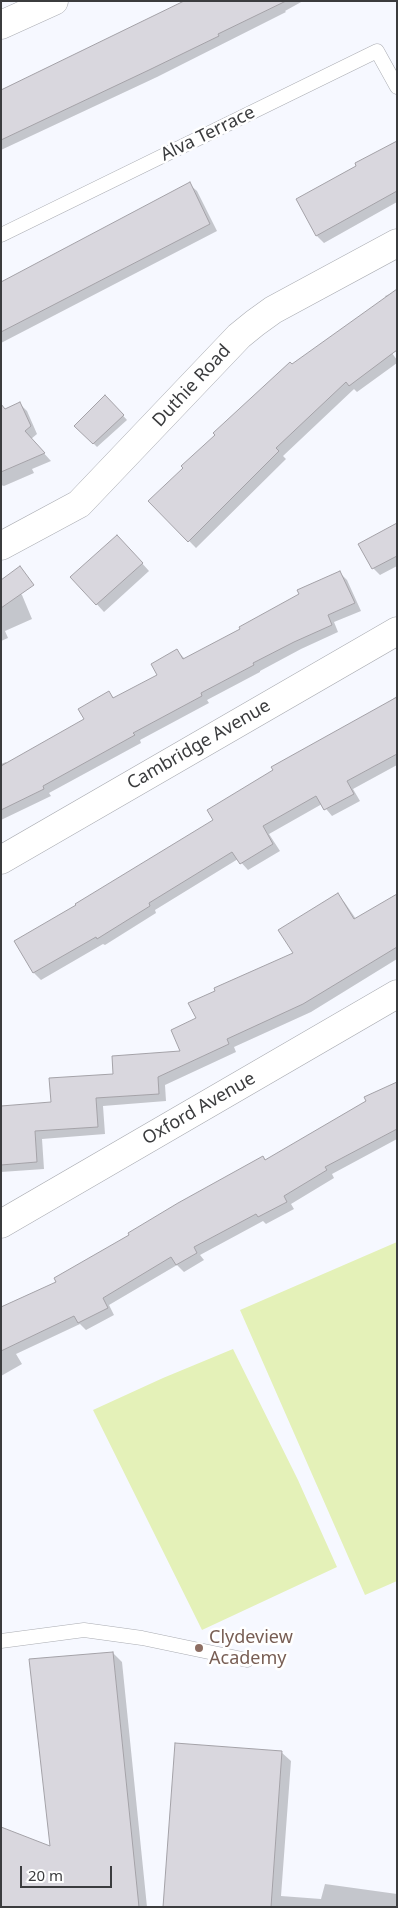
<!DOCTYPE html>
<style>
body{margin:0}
#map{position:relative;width:398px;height:1908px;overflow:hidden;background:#f6f8ff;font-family:"Noto Sans",sans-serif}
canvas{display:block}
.frame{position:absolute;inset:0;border:2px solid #3b3c3e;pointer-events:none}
.scale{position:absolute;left:20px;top:1866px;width:92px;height:22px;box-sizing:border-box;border:2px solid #3b3c3e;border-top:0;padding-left:6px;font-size:15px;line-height:18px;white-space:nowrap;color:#3b3c3e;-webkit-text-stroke:4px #fff;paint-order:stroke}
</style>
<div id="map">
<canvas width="398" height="1908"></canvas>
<div class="frame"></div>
<div class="scale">20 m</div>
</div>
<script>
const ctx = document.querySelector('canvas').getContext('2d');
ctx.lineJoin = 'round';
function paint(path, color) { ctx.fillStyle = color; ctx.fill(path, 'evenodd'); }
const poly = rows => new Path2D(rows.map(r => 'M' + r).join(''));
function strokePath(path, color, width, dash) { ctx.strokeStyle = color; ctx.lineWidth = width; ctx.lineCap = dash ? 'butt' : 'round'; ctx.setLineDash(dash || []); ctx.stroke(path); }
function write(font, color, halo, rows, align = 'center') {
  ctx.font = font + ' "Noto Sans",sans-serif'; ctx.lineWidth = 5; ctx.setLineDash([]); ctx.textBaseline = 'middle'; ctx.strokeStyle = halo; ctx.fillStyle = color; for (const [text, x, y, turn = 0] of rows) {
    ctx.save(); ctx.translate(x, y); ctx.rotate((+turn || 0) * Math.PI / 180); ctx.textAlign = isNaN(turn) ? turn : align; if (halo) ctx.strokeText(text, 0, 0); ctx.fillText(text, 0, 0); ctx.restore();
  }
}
const green = poly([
 [397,1242,397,1581,365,1595,240,1310],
 [233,1349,298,1480,337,1567,202,1630,93,1410,163,1378]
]);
const shadow = poly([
 [189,1,303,1,285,11,286,12,157,77,1,150,1,93],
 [397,143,397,202,324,243,317,236,298,199],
 [189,184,197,191,217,231,1,343,1,283],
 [397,291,397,351,392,353,397,360,397,363,357,392,354,389,283,456,286,459,196,548,150,501,292,366,386,298,385,296],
 [105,396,127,420,97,447,76,426],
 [20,404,27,411,37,434,31,439,51,461,32,469,34,473,4,486,1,485,1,406,5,410],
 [397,525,397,566,380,575,373,568],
 [124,543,149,571,104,612,72,577],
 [340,573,347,580,361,611,334,622,338,632,301,649,260,671,260,672,207,700,209,703,140,740,141,743,49,793,51,796,1,820,1,764,6,762,8,764,86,719,109,693,115,699,158,675,177,651,185,659,242,629],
 [15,588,22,595,32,619,5,631,8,638,1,641,1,594],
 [397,696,397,765,353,789,360,801,332,816,322,804,269,834,280,851,248,870,238,859,155,910,156,913,105,945,103,944,41,980,34,973,16,942,215,820],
 [338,895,345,903,356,919,397,895,397,959,311,1012,234,1047,236,1052,165,1085,166,1101,103,1106,105,1134,42,1139,44,1169,1,1172,1,1107,52,1104,115,1075,182,1052,197,1019,294,954],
 [397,1083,397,1139,332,1174,334,1178,291,1204,294,1209,266,1224,263,1221,200,1255,204,1260,184,1272,177,1265,109,1305,114,1315,86,1330,80,1324,16,1354,22,1364,1,1376,1,1308,58,1283,263,1157,266,1161],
 [113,1653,122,1662,147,1907,1,1907,51,1848],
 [281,1752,291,1761,281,1896,321,1899,325,1884,397,1894,397,1907,165,1907]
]);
const building = poly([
 [184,1,286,1,218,34,219,36,149,70,1,140,1,90,184,1],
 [397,141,397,191,316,236,296,199,356,166,355,163,397,141],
 [190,182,210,224,1,332,1,282,190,182],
 [397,289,397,350,349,386,346,382,276,448,279,451,188,542,148,501,183,468,181,466,215,435,213,433,290,362,292,364,397,289],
 [105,395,124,415,93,444,74,426,105,395],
 [20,402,31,426,25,431,45,453,1,472,1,404,5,409,20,402],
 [397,523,397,556,372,569,358,544,397,523],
 [117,535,143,563,96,605,70,577,117,535],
 [20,566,34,585,1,608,1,580,20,566],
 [340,571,355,603,328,615,332,625,294,642,253,663,254,665,201,693,202,696,133,733,135,735,43,786,44,789,1,810,1,766,84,719,78,709,109,691,113,698,157,675,151,664,177,649,183,659,240,629,239,627,299,594,297,590,340,571],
 [397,697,397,754,347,781,354,794,324,810,316,796,263,826,273,844,240,864,232,852,149,903,150,906,97,939,96,937,33,973,14,941,76,905,75,904,213,820,207,810,273,770,271,767,397,697],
 [338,893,354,919,397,894,397,947,303,1004,227,1039,229,1044,158,1077,159,1094,96,1098,98,1127,35,1131,37,1162,1,1165,1,1106,51,1102,49,1078,113,1074,112,1056,180,1051,171,1030,196,1018,188,1003,215,991,214,988,293,953,278,930,338,893],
 [397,1082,397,1129,325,1167,327,1170,284,1196,287,1202,258,1217,256,1214,194,1247,197,1253,176,1265,171,1257,103,1298,108,1308,78,1323,74,1316,1,1351,1,1307,56,1282,54,1278,129,1235,128,1233,178,1203,263,1156,265,1160,366,1101,364,1097,397,1082],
 [113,1652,139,1907,1,1907,1,1827,50,1846,29,1659,113,1652],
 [175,1743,282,1751,271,1907,163,1907,175,1743]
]);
const service = poly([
 [1,235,377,51,397,87],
 [1,1641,84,1630,142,1638,247,1660]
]);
const minor = poly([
 [1,25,54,1],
 [1,546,79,504,239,336,255,323,273,310,397,243],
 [1,860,397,631],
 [1,1224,397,994]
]);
const markers = [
 [199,1648,5,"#8d6e63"]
];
const streetNames = [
 ["Alva Terrace",208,134,-26],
 ["Duthie Road",192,386,-47],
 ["Cambridge Avenue",199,745,-30],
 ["Oxford Avenue",199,1109,-30]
];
const educationNames = [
 ["Clydeview",209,1638],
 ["Academy",209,1659]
];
paint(green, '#e4f1b8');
paint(shadow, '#0003');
paint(building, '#d9d7de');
strokePath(building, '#a4a2a8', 1);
strokePath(service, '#aaacb2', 15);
strokePath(minor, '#aaacb2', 29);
strokePath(service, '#fff', 14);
strokePath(minor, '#fff', 28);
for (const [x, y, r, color] of markers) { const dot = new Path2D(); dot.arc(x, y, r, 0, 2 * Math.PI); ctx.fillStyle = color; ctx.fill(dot); strokePath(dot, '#fff', 2); }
write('18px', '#3b3c3e', '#fff', streetNames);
write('18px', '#785e54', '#fff', educationNames, 'left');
</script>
